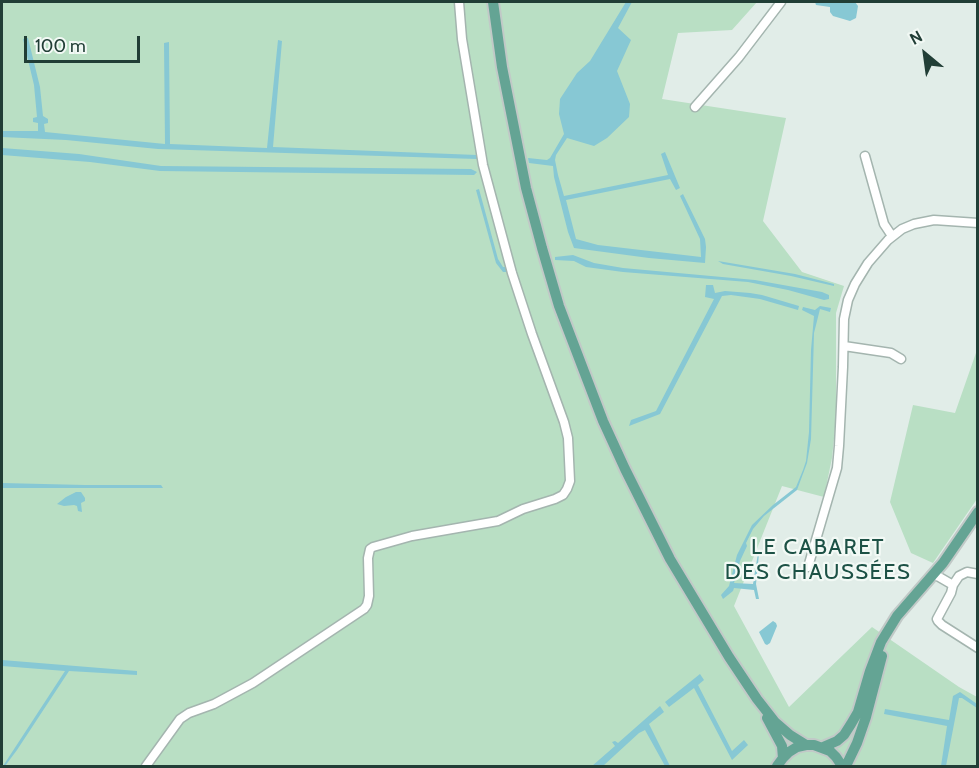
<!DOCTYPE html>
<meta charset="utf-8">
<style>
body{margin:0}
#map{position:relative;width:979px;height:768px;overflow:hidden;background:#e1ede8;font-family:Cabin,sans-serif}
canvas{display:block}
.frame{position:absolute;inset:0;border:3px solid #213e36;pointer-events:none}
.north{position:absolute;left:895px;top:24px;width:60px;height:60px;-webkit-text-stroke:4px #f2f9f5;paint-order:stroke;rotate:331deg;font-size:16px;font-weight:700;line-height:24px;text-align:center;color:#213e36}
.north::after{content:'';display:block;margin:auto;width:21px;height:27px;background:#213e36;clip-path:polygon(50% 0,100% 100%,50% 72%,0 100%)}
.scale{position:absolute;left:24px;top:36px;width:116px;height:27px;box-sizing:border-box;border:3px solid #213e36;border-top:0;padding-left:8px;font-size:18px;line-height:21px;white-space:nowrap;color:#213e36;-webkit-text-stroke:4px #f2f9f5;paint-order:stroke}
</style>
<div id="map">
<canvas width="979" height="768"></canvas>
<div class="frame"></div>
<div class="north">N</div>
<div class="scale">100 m</div>
</div>
<script>
const ctx = document.querySelector('canvas').getContext('2d');
ctx.lineJoin = 'round';
function paint(path, color) { ctx.fillStyle = color; ctx.fill(path, 'evenodd'); }
const poly = rows => new Path2D(rows.map(r => 'M' + r).join(''));
function strokePath(path, color, width, dash) { ctx.strokeStyle = color; ctx.lineWidth = width; ctx.lineCap = dash ? 'butt' : 'round'; ctx.setLineDash(dash || []); ctx.stroke(path); }
function write(font, color, halo, rows, align = 'center') {
  ctx.font = font + ' Cabin,sans-serif'; ctx.lineWidth = 4.5; ctx.setLineDash([]); ctx.textBaseline = 'middle'; ctx.strokeStyle = halo; ctx.fillStyle = color; for (const [text, x, y, turn = 0] of rows) {
    ctx.save(); ctx.translate(x, y); ctx.rotate((+turn || 0) * Math.PI / 180); ctx.textAlign = isNaN(turn) ? turn : align; if (halo) ctx.strokeText(text, 0, 0); ctx.fillText(text, 0, 0); ctx.restore();
  }
}
const green = poly([
 [2,2,757,2,732,30,678,33,662,99,786,118,763,221,802,272,844,286,836,313,836,419,832,458,824,497,782,486,734,606,789,707,872,627,959,687,977,697,977,766,2,766],
 [977,350,977,499,933,563,911,553,890,502,913,405,955,413]
]);
const water = poly([
 [626,2,632,2,618,28,631,40,617,71,630,104,629,117,607,138,594,146,567,138,556,155,555,160,558,175,564,196,668,175,661,154,665,152,680,188,676,190,670,179,566,200,576,239,598,245,701,257,700,239,680,196,683,194,705,239,706,247,705,263,649,258,574,248,568,232,554,177,553,166,529,163,528,158,547,160,550,158,564,134,559,114,560,99,577,73,590,61],
 [815,2,855,2,858,6,856,18,850,21,833,16,830,12,830,7,816,5],
 [28,38,40,87,43,116,48,119,48,123,44,124,45,132,165,144,164,43,169,42,170,144,267,148,278,40,282,41,273,147,477,155,477,159,158,149,66,140,2,137,2,131,38,131,38,123,33,122,33,118,37,117,34,85,23,39],
 [2,148,79,154,161,166,471,169,477,172,474,175,160,171,90,162,2,155],
 [479,189,498,259,503,267,507,267,508,272,503,272,496,263,476,190],
 [573,255,594,263,623,268,755,280,822,292,829,295,829,299,824,300,788,290,748,282,623,272,586,267,574,261,555,260,555,257],
 [718,261,795,274,834,284,834,286,791,276,723,264],
 [706,285,713,285,715,293,725,291,750,293,762,295,799,306,798,310,760,299,731,295,722,296,660,414,629,426,631,420,656,411,714,299,705,297],
 [820,306,831,308,830,312,820,309,814,333,811,439,807,463,797,490,764,516,753,529,746,543,747,546,740,561,734,583,753,584,758,553,759,554,756,584,759,599,756,599,754,590,734,588,733,591,723,599,721,595,729,586,737,555,752,525,773,505,796,487,803,470,806,461,809,432,811,350,814,316,802,310,803,307,815,310],
 [2,483,85,485,161,485,163,488,2,488],
 [76,492,81,492,85,498,85,501,81,503,82,512,78,511,77,506,74,505,64,506,57,504,66,497],
 [773,621,776,623,777,626,770,643,767,645,765,644,759,632],
 [2,660,137,671,137,675,69,671,17,750,5,766,3,766,65,671,2,666],
 [700,674,704,680,698,685,732,751,744,740,748,745,732,760,694,688,669,707,665,702],
 [960,692,977,704,977,708,962,698,959,698,946,766,941,766,947,726,884,714,885,709,949,720,953,696],
 [660,706,664,712,649,724,670,766,665,766,645,730,639,733,603,766,592,766,615,746,612,742,615,741,618,743]
]);
const minor = poly([
 [695,107,739,57,781,2],
 [865,156,884,224,892,236],
 [844,346,891,353,901,359],
 [808,567,837,468,839,446,843,367,844,319,848,300,855,284,868,263,888,240,902,229,914,224,934,220,978,223],
 [934,574,953,585],
 [978,574,967,572,959,576,953,585,951,593,937,619,938,621,942,625,978,648],
 [146,766,180,719,189,713,214,704,253,683,364,609,367,605,369,596,368,558,370,549,373,547,412,536,498,521,523,509,555,499,563,495,567,489,570,481,568,438,564,422,532,334,512,273,483,165,462,39,459,2]
]);
const major = poly([
 [493,2,502,67,526,188,542,248,559,306,603,421,625,469,670,559,729,657,757,699,775,722,790,735,806,745],
 [767,718,782,746,783,758],
 [823,747,837,741,844,735,851,724,858,712,870,671,881,642,897,616,943,563,978,512],
 [777,766,783,758,789,752,797,747,806,745,814,745,830,751,836,757,842,766],
 [846,766,857,743,866,717,882,656]
]);
const neighbourhoodNames = [
 ["LE CABARET",818,548],
 ["DES CHAUSSÉES",818,573]
];
paint(green, '#b9dfc4');
paint(water, '#87c8d4');
strokePath(minor, '#a4b5af', 11);
strokePath(major, '#c1c9c7', 14);
strokePath(minor, '#fff', 8);
strokePath(major, '#64a494', 10);
ctx.letterSpacing = '1.5px';
write('22px', '#1c5145', '#f2f9f5', neighbourhoodNames);
ctx.letterSpacing = '0px';
</script>
